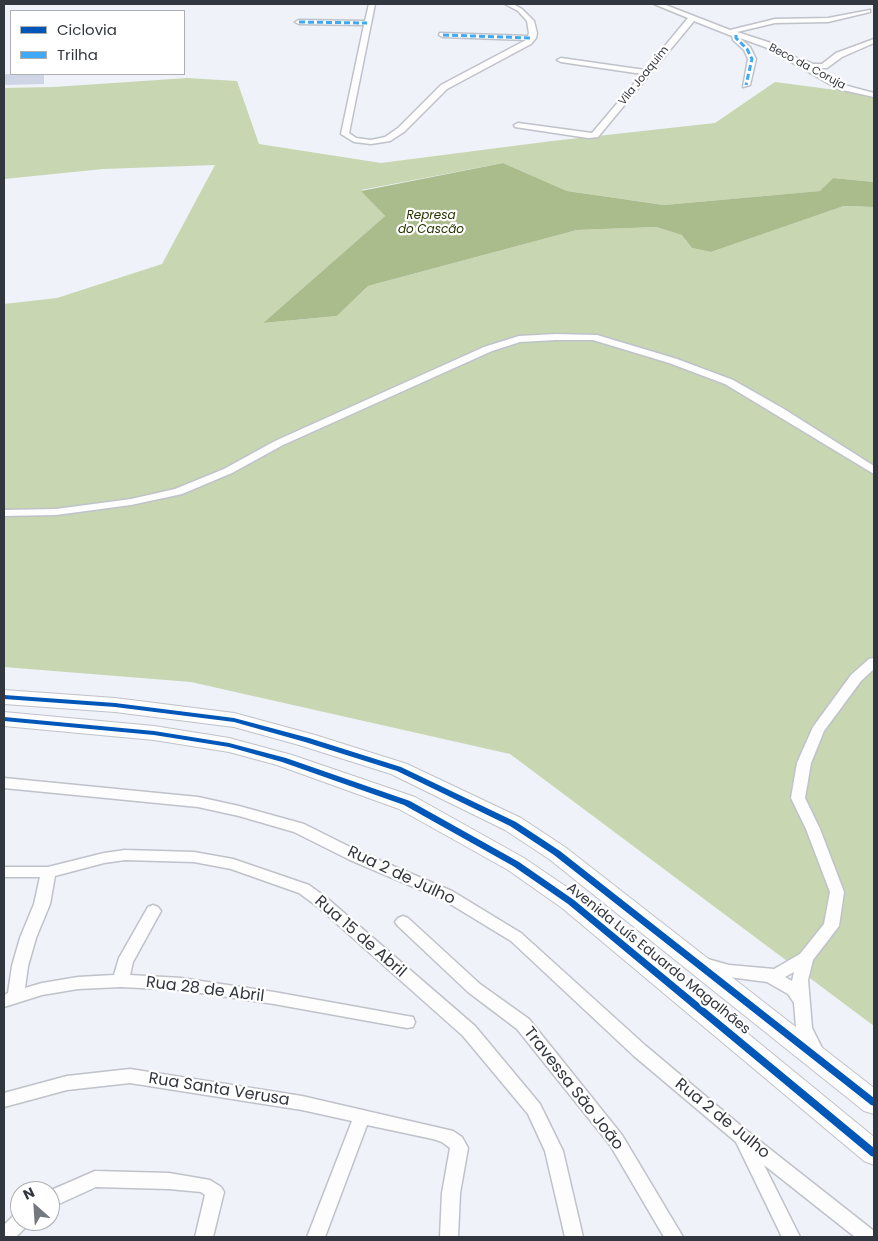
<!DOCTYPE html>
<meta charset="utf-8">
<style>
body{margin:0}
#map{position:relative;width:878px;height:1241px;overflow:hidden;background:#eff2f9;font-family:Poppins,sans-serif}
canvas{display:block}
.frame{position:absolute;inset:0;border:5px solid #32363e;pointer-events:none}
.legend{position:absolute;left:10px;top:10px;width:175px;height:65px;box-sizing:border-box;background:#fff;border:1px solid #adafb2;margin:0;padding:6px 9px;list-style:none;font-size:15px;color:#32363e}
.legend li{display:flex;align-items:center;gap:10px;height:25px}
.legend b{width:25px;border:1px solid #adafb2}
.north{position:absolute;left:10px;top:1181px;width:50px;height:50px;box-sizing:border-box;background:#fff;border:1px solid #adafb2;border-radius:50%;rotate:334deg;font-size:14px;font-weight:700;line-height:20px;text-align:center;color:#32363e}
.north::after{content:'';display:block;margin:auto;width:18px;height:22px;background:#74787f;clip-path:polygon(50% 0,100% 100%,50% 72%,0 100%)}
</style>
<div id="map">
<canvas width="878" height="1241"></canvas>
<div class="frame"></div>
<ul class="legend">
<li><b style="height:6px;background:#0057b8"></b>Ciclovia</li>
<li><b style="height:6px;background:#3fa9f5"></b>Trilha</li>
</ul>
<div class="north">N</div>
</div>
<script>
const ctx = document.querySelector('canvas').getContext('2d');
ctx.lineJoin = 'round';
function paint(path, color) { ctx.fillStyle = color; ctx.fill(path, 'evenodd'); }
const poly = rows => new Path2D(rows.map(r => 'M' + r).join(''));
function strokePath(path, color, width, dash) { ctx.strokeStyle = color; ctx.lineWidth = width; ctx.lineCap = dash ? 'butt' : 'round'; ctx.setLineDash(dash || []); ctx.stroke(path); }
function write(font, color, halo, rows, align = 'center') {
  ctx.font = font + ' Poppins,sans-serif'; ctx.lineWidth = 4.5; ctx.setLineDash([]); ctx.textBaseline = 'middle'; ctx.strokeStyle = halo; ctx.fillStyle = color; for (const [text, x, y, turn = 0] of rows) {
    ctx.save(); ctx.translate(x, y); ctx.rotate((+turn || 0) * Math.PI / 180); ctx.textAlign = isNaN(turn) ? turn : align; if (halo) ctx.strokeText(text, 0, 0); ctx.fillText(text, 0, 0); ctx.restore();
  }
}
const forest = poly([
 [187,78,237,81,259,144,381,163,552,141,715,123,775,82,874,95,874,182,833,178,821,191,664,205,567,191,503,163,361,190,385,216,263,323,337,316,368,286,577,230,656,227,683,235,692,248,711,252,844,206,874,207,874,1026,510,754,191,682,4,667,4,304,57,298,162,264,215,165,103,169,4,179,4,88,54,87]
]);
const water = poly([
 [503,163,567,191,664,205,820,191,833,178,874,182,874,207,844,206,711,252,692,248,682,235,656,227,577,230,368,286,337,316,263,323,385,216,361,191]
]);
const building = poly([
 [4,74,44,74,44,84,4,85]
]);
const street = poly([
 [369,4,375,4,349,133,356,138,371,140,385,137,398,128,441,85,526,40,443,37,439,35,440,33,528,36,529,33,527,21,518,11,505,4,513,4,522,9,534,21,537,33,536,38,531,44,447,89,404,132,390,141,371,144,354,142,341,134,364,25,299,24,295,22,299,20,365,21,369,4],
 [654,4,663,4,730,30,775,19,828,18,870,10,870,12,828,22,775,23,737,32,771,43,802,61,805,60,813,64,822,64,836,53,874,39,874,43,842,57,827,68,814,68,844,85,874,93,874,97,838,89,765,47,740,38,750,47,756,59,750,85,743,87,748,59,744,50,733,40,732,36,694,21,598,137,588,138,515,127,514,125,518,123,592,133,642,74,561,62,557,60,561,58,645,70,688,18,654,4],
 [556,334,597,335,677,359,733,380,784,409,874,466,874,474,725,384,669,363,593,340,556,340,520,342,492,351,283,445,232,473,182,494,131,505,56,515,4,516,4,510,56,509,131,499,175,489,224,469,275,441,484,347,519,336,556,334],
 [874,658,874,669,861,681,824,731,811,763,805,798,820,829,844,892,839,926,813,960,808,980,812,1028,824,1052,822,1057,816,1059,810,1057,796,1028,794,1003,788,994,767,982,729,977,698,968,696,964,698,960,704,958,729,965,774,969,800,954,824,924,830,892,806,829,791,798,797,763,813,727,851,675,869,659,874,658],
 [794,972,792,981,785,977,794,972],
 [4,778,198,797,239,806,304,824,360,852,452,891,521,933,646,1046,747,1131,874,1231,874,1237,855,1237,764,1165,800,1237,782,1237,736,1142,634,1056,511,941,442,899,350,860,294,832,239,816,198,807,4,788,4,778],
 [125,850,194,852,233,859,309,885,328,899,475,1026,540,1104,563,1151,583,1237,565,1237,545,1151,528,1114,463,1036,318,907,299,893,231,869,194,862,125,860,104,863,55,876,50,904,36,938,28,966,25,988,42,983,78,977,114,975,119,958,148,907,153,905,158,907,161,911,133,962,130,975,181,978,274,992,407,1016,413,1017,415,1022,413,1027,407,1028,274,1004,181,990,121,987,78,989,42,995,4,1007,4,995,8,993,12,966,20,938,34,904,40,877,4,877,4,867,48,867,104,853,125,850],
 [403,916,408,918,480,984,529,1019,622,1135,683,1237,664,1237,610,1145,517,1029,468,992,398,926,395,922,398,918,403,916],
 [130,1069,302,1096,453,1131,462,1137,468,1148,460,1193,458,1237,440,1237,442,1193,450,1148,442,1142,433,1139,367,1125,325,1237,307,1237,352,1121,302,1110,130,1083,67,1090,4,1107,4,1093,67,1076,130,1069],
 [95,1171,169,1173,210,1180,221,1187,224,1192,213,1237,195,1237,205,1195,201,1192,169,1189,96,1187,50,1208,49,1191,95,1171],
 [20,1213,20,1221,29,1221,26,1227,16,1237,4,1237,4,1225,14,1215,20,1213]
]);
const primary = poly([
 [4,690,115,698,234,713,315,735,407,764,521,818,565,847,874,1088,874,1114,864,1111,549,859,505,830,391,774,299,745,234,727,115,712,4,704,4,690],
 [4,712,154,726,229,738,292,755,415,797,524,858,580,896,874,1137,874,1165,864,1161,562,908,508,870,399,809,277,765,229,752,154,740,4,726,4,712]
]);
const quiet = poly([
 [299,22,367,23],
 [443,35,532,38],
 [736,35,736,38,747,49,752,59,746,85]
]);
const cycleway = poly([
 [4,695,115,703,234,718,309,738,401,767,516,822,560,851,874,1098,874,1106,871,1105,554,855,510,826,397,771,305,742,234,722,115,707,4,699,4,695],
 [4,717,154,731,229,743,286,758,410,801,519,862,574,900,874,1148,874,1157,871,1156,568,904,513,866,404,805,282,762,229,747,154,735,4,721,4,717]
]);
const farStreetnames = [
 ["Beco da Coruja",807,67,28],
 ["Vila Joaquim",644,76,-51]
];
const farWaternames = [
 ["Represa",431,216],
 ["do Cascão",431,230]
];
const streetNames = [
 ["Avenida Luís Eduardo Magalhães",658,959,39]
];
const nearStreetnames = [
 ["Rua 2 de Julho",401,876,25],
 ["Rua 15 de Abril",360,937,41],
 ["Rua 28 de Abril",205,990,7],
 ["Travessa São João",573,1089,52],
 ["Rua Santa Verusa",219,1090,9],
 ["Rua 2 de Julho",722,1119,39]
];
paint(forest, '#c8d6b2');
paint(water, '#abbc8c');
paint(building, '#cfd5e5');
strokePath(street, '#bfc2c9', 3);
strokePath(primary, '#bfc2c9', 2);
paint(street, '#fdfdfe');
paint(primary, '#fdfdfe');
strokePath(quiet, '#3fa9f5', 3, [6, 3]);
paint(cycleway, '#0057b8');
write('11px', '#32363e', '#fff', farStreetnames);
write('italic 12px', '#273500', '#fff', farWaternames);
write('14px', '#32363e', '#fff', streetNames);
write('16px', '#32363e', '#fff', nearStreetnames);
</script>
